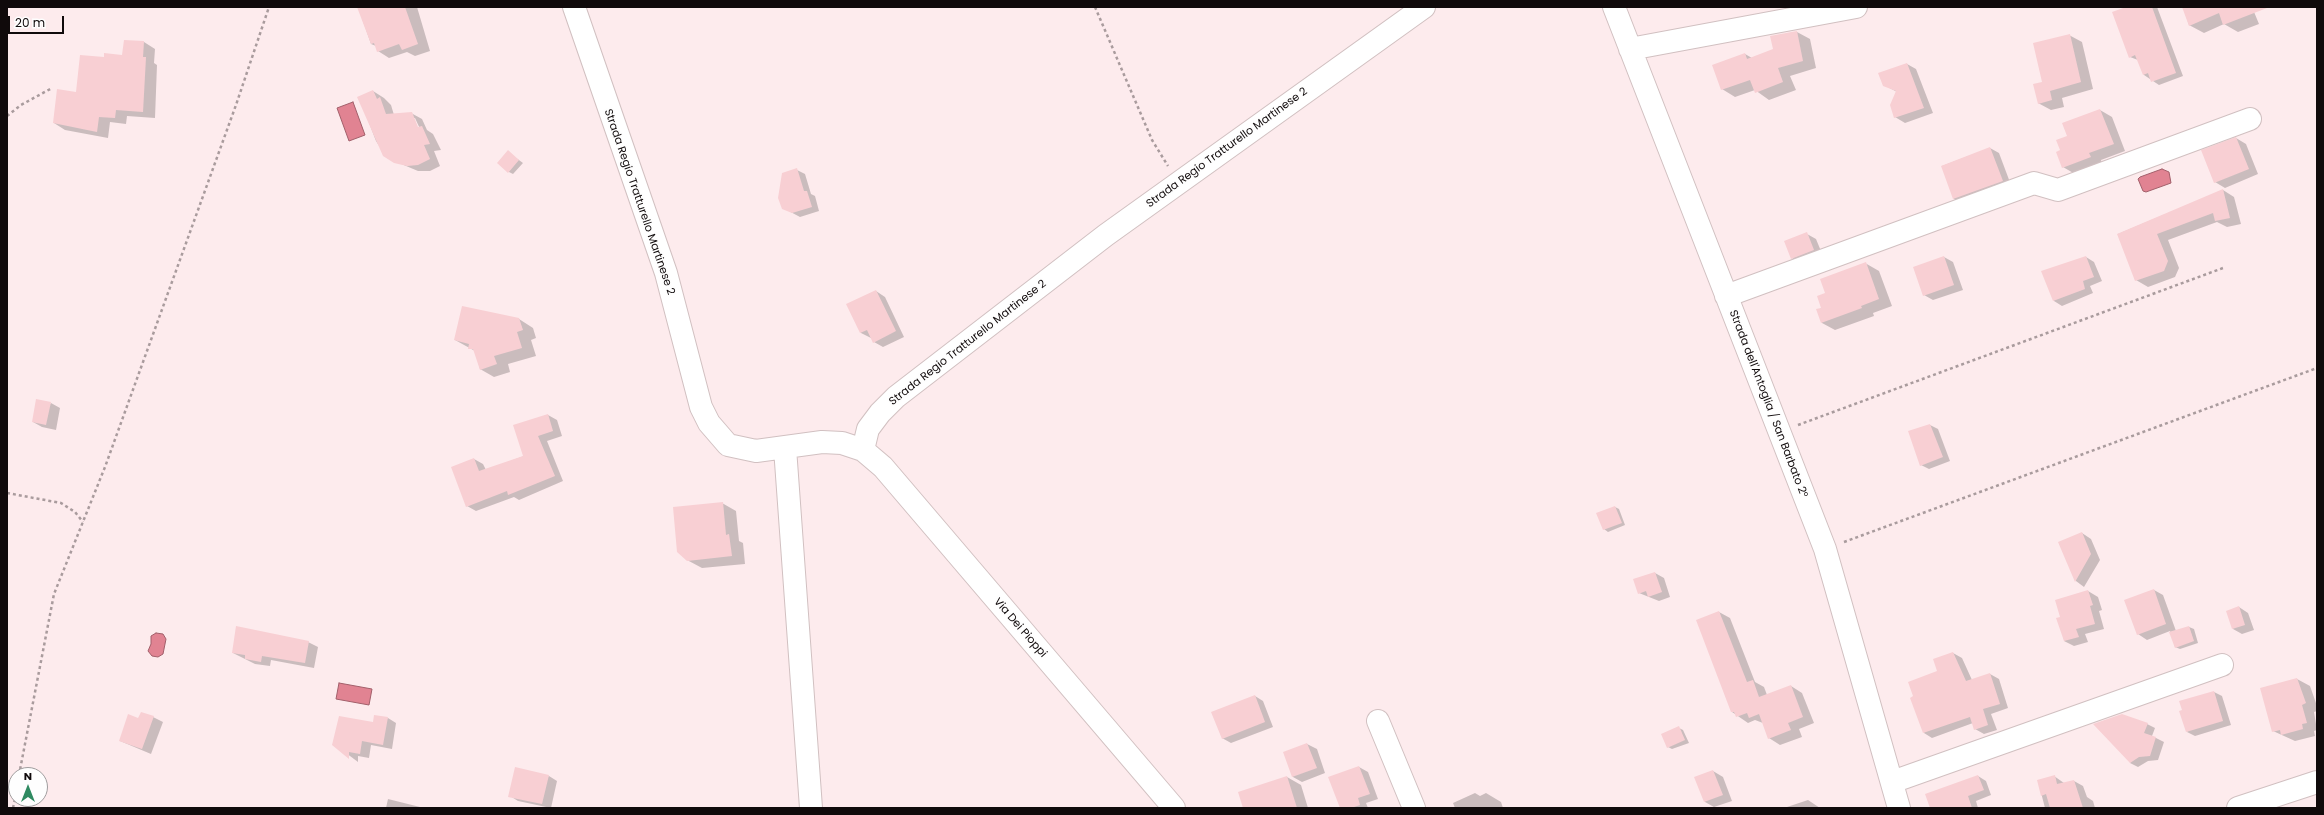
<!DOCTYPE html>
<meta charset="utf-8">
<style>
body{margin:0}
#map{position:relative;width:2324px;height:815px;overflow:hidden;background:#fdebed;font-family:Poppins,sans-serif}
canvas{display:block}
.frame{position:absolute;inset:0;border:8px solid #100a0b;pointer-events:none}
.north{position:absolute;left:8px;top:767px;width:40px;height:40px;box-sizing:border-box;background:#fefefe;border:1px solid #9f9c9d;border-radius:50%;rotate:0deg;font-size:11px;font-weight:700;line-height:16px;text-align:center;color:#100a0b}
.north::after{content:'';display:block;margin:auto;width:14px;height:18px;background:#2f8a61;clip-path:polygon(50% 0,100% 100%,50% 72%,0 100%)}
.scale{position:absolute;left:8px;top:16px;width:56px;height:18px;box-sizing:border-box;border:2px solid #100a0b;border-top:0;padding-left:5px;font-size:12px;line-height:14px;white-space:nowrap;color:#100a0b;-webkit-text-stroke:3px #fefefe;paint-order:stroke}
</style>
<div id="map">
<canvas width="2324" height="815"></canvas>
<div class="frame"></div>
<div class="north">N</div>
<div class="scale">20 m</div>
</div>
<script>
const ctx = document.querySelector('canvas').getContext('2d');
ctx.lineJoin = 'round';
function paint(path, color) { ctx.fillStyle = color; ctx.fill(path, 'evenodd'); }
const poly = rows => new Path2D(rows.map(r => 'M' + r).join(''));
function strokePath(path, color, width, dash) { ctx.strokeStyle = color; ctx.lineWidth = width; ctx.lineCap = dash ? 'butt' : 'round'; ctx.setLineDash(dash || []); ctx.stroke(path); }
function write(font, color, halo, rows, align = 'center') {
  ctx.font = font + ' Poppins,sans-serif'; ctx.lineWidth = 4; ctx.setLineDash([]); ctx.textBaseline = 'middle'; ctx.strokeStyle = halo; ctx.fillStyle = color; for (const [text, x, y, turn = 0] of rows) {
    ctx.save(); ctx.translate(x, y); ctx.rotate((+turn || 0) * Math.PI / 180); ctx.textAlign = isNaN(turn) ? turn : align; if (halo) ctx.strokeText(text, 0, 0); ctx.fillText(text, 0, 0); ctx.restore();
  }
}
const water = poly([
 [353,102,365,135,349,141,337,108,353,102],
 [2162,169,2169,172,2171,183,2146,192,2143,191,2138,179,2140,177,2162,169],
 [156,633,163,634,166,639,163,654,158,657,152,656,148,651,151,644,151,636,156,633],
 [339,683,372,689,369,705,336,699,339,683]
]);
const shadow = poly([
 [358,7,417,7,430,51,415,56,407,52,389,58,378,51,376,46,371,44],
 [2129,7,2157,7,2183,76,2159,85,2144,75,2138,60,2130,57],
 [2183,7,2252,7,2259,24,2238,32,2224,24,2204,33,2189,25],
 [1797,32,1810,39,1816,68,1790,76,1796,90,1769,100,1755,90,1735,97,1722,89,1745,54,1752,58,1774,50],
 [2069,35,2082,42,2093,89,2062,98,2064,107,2051,110,2038,103,2043,83],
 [125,41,144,42,155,49,154,63,157,65,155,118,127,116,126,124,110,122,108,138,65,130,54,123,105,58,123,56],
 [1907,64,1916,69,1933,113,1905,123,1895,117,1897,92,1884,85],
 [373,91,384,98,391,105,394,115,411,113,422,119,427,130,433,134,441,150,434,151,440,166,430,171,418,171,387,158,376,141,359,97],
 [413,118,415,118,421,131,419,132],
 [2100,110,2112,117,2125,151,2101,160,2102,164,2075,174,2063,167,2068,136],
 [2236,138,2246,144,2258,174,2225,188,2215,182],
 [1990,148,1999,153,2011,185,1962,203,1954,199,1942,166],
 [508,152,523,163,513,174,509,172],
 [797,170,805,174,811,194,815,196,819,211,800,217,783,208],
 [2223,190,2234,197,2241,224,2227,227,2217,222,2168,240,2179,268,2175,277,2148,287,2136,280,2118,234],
 [1807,234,1816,239,1823,256,1801,264,1792,258],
 [1944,257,1953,262,1963,290,1933,300,1924,295],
 [2086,257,2094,262,2102,281,2090,286,2093,293,2062,306,2054,301,2043,272],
 [1865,263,1879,271,1892,306,1873,313,1874,316,1835,330,1822,323,1817,310,1822,308,1826,294],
 [876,291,885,297,904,337,883,347,874,342,871,338,861,333,848,305],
 [519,319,533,328,536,338,531,340,536,356,508,364,510,372,494,377,480,369,475,351,455,340],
 [51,403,60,408,56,430,42,427,33,422],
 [548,415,557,420,562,436,547,441,563,481,519,500,514,497,476,511,467,506,474,459,483,464,486,470,524,456],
 [1930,425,1938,429,1950,461,1929,469,1921,465],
 [722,503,736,511,739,541,743,543,745,564,702,568,687,560],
 [1615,507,1619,509,1625,525,1608,532,1604,529],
 [2082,533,2091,539,2100,560,2084,587,2076,581,2059,543],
 [1655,573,1664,578,1670,597,1659,601,1639,593],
 [2154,590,2163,595,2176,631,2189,627,2194,629,2198,643,2180,649,2175,647,2170,631,2147,640,2138,634],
 [2088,591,2098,597,2102,610,2099,611,2104,629,2085,634,2088,642,2074,646,2064,641,2062,617],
 [2239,607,2248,613,2254,630,2242,634,2233,629],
 [1719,612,1730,618,1755,682,1764,687,1767,695,1791,686,1802,693,1814,723,1799,729,1802,737,1780,745,1769,738,1763,723,1755,720,1748,723,1732,712],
 [308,642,318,647,314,668,271,660,270,666,255,664,233,653],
 [1953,653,1962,658,1972,680,1990,674,1999,679,2008,708,1991,714,1997,730,1984,734,1975,729,1973,723,1932,738,1924,733,1939,672],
 [2297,679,2310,686,2317,706,2317,711,2314,712,2317,730,2314,731,2315,736,2295,741,2273,731],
 [2214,692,2222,696,2231,725,2195,736,2187,732],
 [1255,696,1263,701,1273,727,1231,743,1222,738],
 [153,717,163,722,151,754,120,741,139,719],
 [388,718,396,723,392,749,371,745,369,758,358,756,358,762,334,744],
 [2147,724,2155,728,2152,736,2164,742,2158,760,2148,761,2138,767,2130,763],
 [1679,728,1683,730,1689,743,1672,749,1668,747],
 [1307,744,1317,749,1325,773,1302,782,1293,777,1284,753],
 [1359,767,1368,772,1378,799,1366,803,1368,808,1341,808],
 [1713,771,1723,777,1732,801,1714,807,1705,802,1696,778],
 [549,776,557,781,551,808,518,801,510,796],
 [1978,776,1986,781,1991,795,1976,801,1978,808,1932,808],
 [2054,776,2064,783,2074,781,2083,786,2087,797,2093,801,2095,808,2045,808,2038,781],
 [1287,777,1301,785,1308,808,1245,808],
 [1475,793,1480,796,1486,793,1501,802,1503,808,1455,808,1453,803],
 [388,799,424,808,386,808],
 [1808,800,1820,808,1784,808]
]);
const building = poly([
 [357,7,405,7,418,44,402,50,399,44,377,52,374,43,371,44],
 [2126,7,2152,7,2176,73,2151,82,2148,73,2143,75,2135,55,2129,58,2112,12],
 [2182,7,2267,7,2267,8,2223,25,2219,13,2189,26],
 [1797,31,1803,61,1778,68,1783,82,1755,93,1750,80,1721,90,1712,65,1745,53,1747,59,1773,49,1770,36],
 [2070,34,2081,82,2050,91,2052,100,2038,104,2033,84,2042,82,2033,43],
 [124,40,144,41,143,57,146,57,143,112,116,110,115,118,99,117,97,132,53,123,57,89,76,92,80,55,104,57,104,53,122,55],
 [1907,63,1924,108,1894,118,1890,105,1896,91,1883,86,1878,73],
 [373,90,377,99,380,97,386,114,412,112,418,127,422,126,430,144,424,145,430,159,418,165,407,166,394,163,383,156,357,97],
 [2100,109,2114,144,2089,153,2091,157,2062,168,2056,152,2060,150,2056,140,2067,136,2062,123],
 [2236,137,2249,169,2214,183,2201,150],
 [1990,147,2003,181,1953,199,1941,166],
 [508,150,519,160,508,173,497,163],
 [797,168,804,191,807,191,812,207,792,213,782,209,778,198,782,173],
 [2223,189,2230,218,2215,221,2213,213,2157,234,2168,261,2164,271,2135,281,2117,234],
 [1807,232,1814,250,1791,259,1784,241],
 [1944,256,1954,285,1923,296,1913,267],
 [2086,256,2094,277,2083,281,2085,289,2053,301,2041,271],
 [1866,262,1879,299,1861,306,1862,308,1821,323,1816,309,1821,308,1817,296,1825,293,1820,279],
 [876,290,896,331,873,343,867,330,860,333,846,304],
 [462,306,519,318,523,330,517,332,522,348,494,356,497,364,480,370,473,349,468,349,469,344,454,340],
 [36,399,51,402,46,425,32,422],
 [548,414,553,431,538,436,555,476,508,495,507,491,466,507,451,467,474,458,479,471,523,456,513,425],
 [1930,424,1943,457,1920,466,1908,431],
 [723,502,726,535,729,534,732,556,687,561,677,552,673,507],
 [1615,506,1622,523,1603,530,1596,513],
 [2082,532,2091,554,2075,582,2058,542],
 [1655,572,1662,592,1648,597,1646,591,1638,594,1633,579],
 [2154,589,2166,624,2137,635,2124,600],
 [2088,590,2093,605,2090,606,2095,624,2076,629,2079,637,2064,641,2056,618,2060,617,2055,600],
 [2239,606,2245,625,2232,629,2226,611],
 [1719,611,1747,682,1753,680,1759,697,1791,685,1803,717,1788,723,1791,730,1768,739,1759,714,1749,718,1747,713,1736,717,1734,712,1731,712,1696,620],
 [236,626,309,641,305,663,262,656,261,662,245,659,245,655,232,653],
 [2189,626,2194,641,2175,648,2169,632],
 [1953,652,1966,681,1990,673,2000,704,1983,709,1988,725,1974,730,1970,717,1923,733,1910,698,1913,696,1908,682,1937,671,1933,659],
 [2297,678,2306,703,2302,705,2307,723,2302,724,2303,729,2281,735,2280,730,2272,732,2260,688],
 [2214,691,2223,721,2186,732,2179,711,2182,710,2179,701],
 [1255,695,1265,722,1222,739,1211,712],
 [141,712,154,716,142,749,119,741,128,714,138,718],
 [2122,714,2148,723,2144,733,2156,737,2150,756,2139,757,2130,763,2093,724],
 [374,715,388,717,383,745,362,741,360,754,349,752,349,759,332,745,339,716,373,722],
 [1679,726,1685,740,1667,748,1661,734],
 [1307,743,1317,768,1292,777,1283,752],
 [1359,766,1370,794,1358,798,1360,805,1351,808,1340,808,1328,777],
 [515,767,549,775,542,804,508,797],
 [1713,770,1723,795,1704,802,1694,777],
 [1978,775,1984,790,1968,796,1972,808,1930,808,1925,794],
 [2055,775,2057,784,2074,780,2083,808,2050,808,2046,794,2041,796,2037,780],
 [1287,776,1297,808,1243,808,1238,792]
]);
const path = poly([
 [1095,7,1152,140,1168,166],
 [7,116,21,105,52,88],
 [1798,425,2223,268],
 [7,493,61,503,75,512,83,522],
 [1844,542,2317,368],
 [19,775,54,594,105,467,236,105,269,7],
 [13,808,16,794]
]);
const street = poly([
 [574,7,666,273,701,407,709,423,728,445,756,451,822,442,842,443,863,450,868,429,880,413,896,397,1106,235,1424,7],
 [1614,7,1825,549,1899,808],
 [1630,49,1856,7],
 [1726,296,2034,183,2058,190,2250,119],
 [785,448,811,808],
 [863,450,883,467,1174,808],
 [1378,721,1414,808],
 [1892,782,2222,665],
 [2238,808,2317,782]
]);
const streetNames = [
 ["Strada Regio Tratturello Martinese 2",1227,148,-36],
 ["Strada Regio Tratturello Martinese 2",639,202,71],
 ["Strada Regio Tratturello Martinese 2",968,343,-38],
 ["Strada dell'Antoglia / San Barbato 2°",1768,404,69],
 ["Via Dei Pioppi",1020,628,49]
];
paint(water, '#e18392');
strokePath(water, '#a25f6a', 1);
paint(shadow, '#0003');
paint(building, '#f8cfd3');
strokePath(street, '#d1c0c1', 24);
strokePath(path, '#a99b9d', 2.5, [3, 3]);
strokePath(street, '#fff', 22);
write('11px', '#100a0b', '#fefefe', streetNames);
</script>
